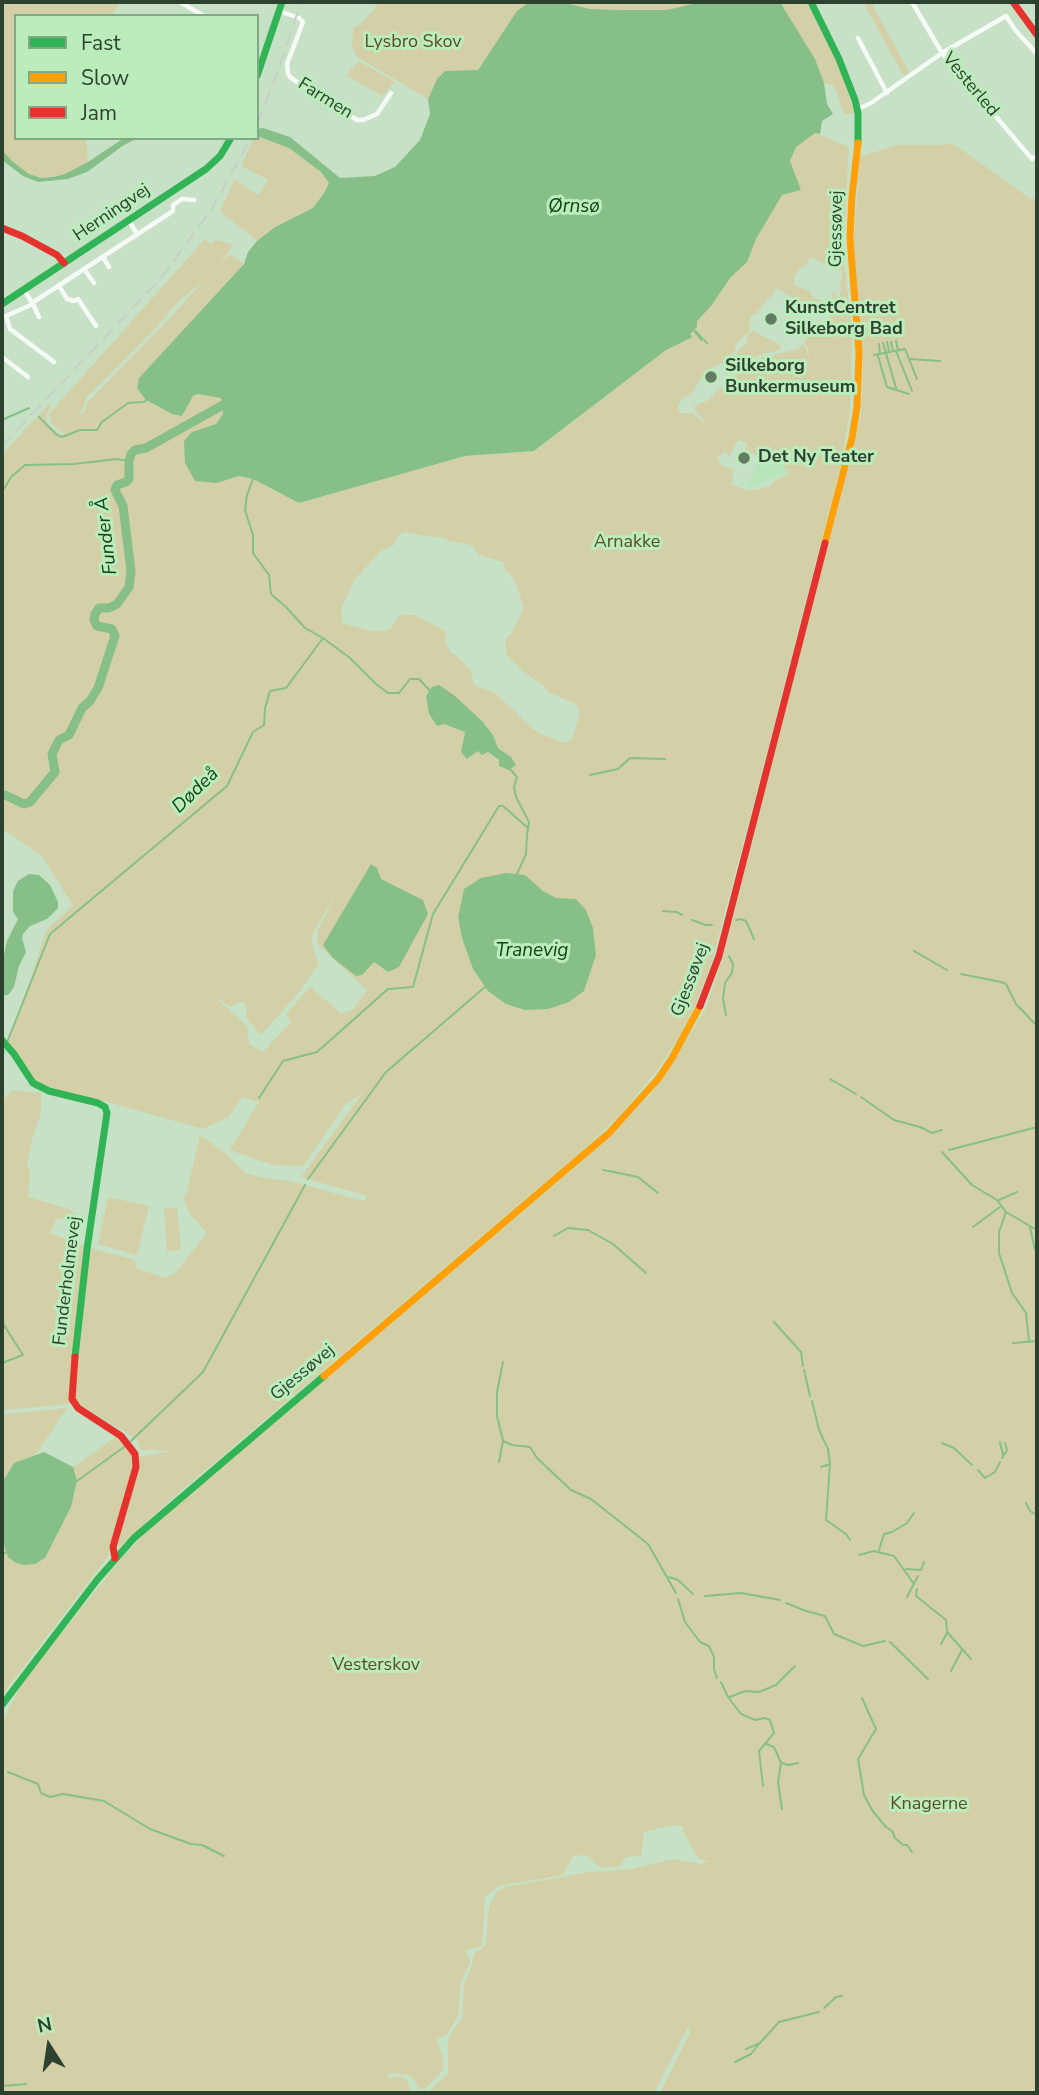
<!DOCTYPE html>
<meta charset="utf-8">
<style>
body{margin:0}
#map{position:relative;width:1039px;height:2095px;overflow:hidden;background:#c6e1c6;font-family:"Nunito Sans",sans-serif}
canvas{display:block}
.frame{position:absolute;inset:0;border:4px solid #2d422e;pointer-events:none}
.legend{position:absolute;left:14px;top:14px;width:245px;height:126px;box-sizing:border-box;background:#baedbb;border:2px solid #82a983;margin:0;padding:9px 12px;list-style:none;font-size:21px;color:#2d422e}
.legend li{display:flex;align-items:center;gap:14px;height:35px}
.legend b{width:35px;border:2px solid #82a983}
.north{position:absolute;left:14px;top:2011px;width:70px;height:70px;-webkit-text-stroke:5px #baedbb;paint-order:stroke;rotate:348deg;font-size:19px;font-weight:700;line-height:28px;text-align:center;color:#2d422e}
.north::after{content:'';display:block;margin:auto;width:24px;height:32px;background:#2d422e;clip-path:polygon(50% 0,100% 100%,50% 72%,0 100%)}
</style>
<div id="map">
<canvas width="1039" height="2095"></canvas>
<div class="frame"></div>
<ul class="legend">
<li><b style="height:9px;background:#30b455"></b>Fast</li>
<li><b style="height:9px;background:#ff9f0a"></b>Slow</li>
<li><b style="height:9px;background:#e5322d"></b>Jam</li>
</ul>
<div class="north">N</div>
</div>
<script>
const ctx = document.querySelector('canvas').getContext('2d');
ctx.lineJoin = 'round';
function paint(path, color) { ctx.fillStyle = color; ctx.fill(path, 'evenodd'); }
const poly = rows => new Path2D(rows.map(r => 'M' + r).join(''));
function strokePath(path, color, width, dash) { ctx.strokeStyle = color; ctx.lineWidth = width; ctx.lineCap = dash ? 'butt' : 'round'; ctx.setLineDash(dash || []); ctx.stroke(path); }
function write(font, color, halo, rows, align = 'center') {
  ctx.font = font + ' "Nunito Sans",sans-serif'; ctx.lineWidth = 6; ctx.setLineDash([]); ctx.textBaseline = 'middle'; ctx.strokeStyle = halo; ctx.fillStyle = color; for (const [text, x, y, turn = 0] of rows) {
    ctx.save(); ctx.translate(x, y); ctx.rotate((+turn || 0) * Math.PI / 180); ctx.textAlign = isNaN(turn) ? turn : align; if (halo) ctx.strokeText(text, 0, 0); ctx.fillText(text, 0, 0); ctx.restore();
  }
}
const built = poly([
 [809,446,787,472,754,486,746,487,742,485,742,483,748,485,763,449,778,453]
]);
const green = poly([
 [2,2,121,2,111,16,16,16,16,138,86,138,88,162,65,174,41,178,29,174,12,161,2,150],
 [380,2,529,2,525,5,477,70,437,79,428,99,357,57,352,46,353,28,361,24],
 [542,2,728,2,680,23],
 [780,2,808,2,844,76,854,113,845,115,834,85,824,83,814,59],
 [863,2,871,2,909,72,905,75,902,73],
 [359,61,395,82,382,96,346,75],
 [815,133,849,147,843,252,852,332,851,387,849,417,841,463,762,771,711,965,696,1003,681,1033,656,1072,623,1111,587,1146,168,1502,121,1546,117,1547,139,1457,170,1451,141,1450,137,1439,83,1407,75,1398,90,1248,135,1260,136,1268,165,1278,175,1273,207,1233,189,1213,183,1196,186,1196,200,1135,225,1153,245,1173,265,1178,289,1181,364,1201,368,1196,301,1177,364,1091,345,1105,303,1166,273,1165,230,1150,259,1102,242,1097,229,1117,203,1129,104,1101,45,1086,32,1078,7,1041,20,1009,47,929,73,906,42,856,4,830,2,832,2,454,50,403,51,408,46,413,48,424,61,435,65,433,68,429,63,433,51,423,49,414,205,239,210,244,217,240,234,245,214,270,229,254,244,264,139,378,137,388,146,400,161,409,182,416,193,396,197,394,221,398,223,414,216,424,192,432,217,483,239,476,253,479,299,503,465,456,535,451,666,350,691,338,692,336,690,334,693,331,704,338,694,330,697,321,711,306,731,277,793,148],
 [810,257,842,271,842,279,839,284,842,289,839,291,841,294,837,296,833,291,830,319,825,324,818,321,815,323,804,342,808,349,809,362,806,348,803,344,798,349,777,354,772,357,766,355,750,364,729,379,709,400,695,405,695,411,706,422,703,422,692,413,679,413,678,405,684,397,691,395,705,371,724,362,735,351,736,344,750,330,749,321,751,316,756,314,777,288,816,313,819,309,824,308,825,301,814,298,810,292,795,285,794,278,797,271,809,262],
 [206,278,168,320,87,403,85,410,72,424,83,409,86,398,152,332,176,304],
 [738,440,747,443,745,452,759,456,765,448,775,451,789,474,774,481,769,487,748,491,731,484,734,470,721,465,717,458,726,451,729,457],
 [407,532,425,536,445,538,450,541,468,544,473,546,479,555,504,562,505,570,514,579,524,607,512,633,506,639,505,644,507,655,524,672,543,685,550,693,576,704,579,710,579,717,572,739,565,743,543,735,533,729,494,692,478,687,474,684,470,669,455,654,451,653,446,643,445,631,415,615,400,615,390,629,385,631,371,631,342,623,341,609,355,579,382,550,394,545,397,536,402,533],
 [426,696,455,696,482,721,493,735,498,748,511,757,499,761,488,752,478,751,461,752,465,732,443,723,437,726,429,714],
 [377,868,381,879,423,900,388,972,374,962],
 [524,875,543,891,556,898,488,991,473,969,462,938,458,918,464,889],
 [337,892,318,930,317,944,367,990,353,1010,341,1013,310,987,286,1014,291,1022,263,1052,249,1044,247,1026,215,997,231,1007,243,1001,246,1006,247,1019,261,1035,296,996,318,965,312,942,312,935],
 [257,136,289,148,321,172,329,183,324,193,313,208,275,227,257,241,220,211,235,179,258,195,269,180,241,166,254,138,257,138],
 [952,143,1031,199,1037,198,1037,2093,660,2093,690,2033,689,2025,654,2093,427,2093,448,2074,448,2041,451,2033,462,2019,464,1983,471,1968,475,1952,483,1948,486,1943,489,1907,496,1892,505,1887,590,1872,632,1869,674,1859,702,1864,708,1861,698,1858,682,1830,684,1827,674,1825,644,1832,641,1856,626,1857,619,1867,601,1868,586,1855,573,1856,563,1875,498,1886,485,1897,482,1944,480,1947,465,1950,470,1959,469,1965,461,1983,458,2016,447,2034,437,2039,442,2055,444,2069,425,2089,419,2089,413,2079,408,2075,390,2073,386,2078,402,2077,407,2080,411,2093,2,2093,2,1722,24,1679,122,1558,150,1527,577,1166,631,1115,650,1095,674,1061,706,1008,723,957,861,414,863,367,854,238,860,157,897,145,940,145],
 [753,331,780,345,780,350,759,355,727,375,723,367,735,361,738,351,747,343,747,335],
 [11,1090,41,1093,41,1113,31,1143,27,1166,30,1170,28,1197,69,1209,87,1224,57,1218,50,1233,84,1246,76,1315,70,1404,2,1410,2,1103],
 [108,1197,149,1206,137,1255,98,1244],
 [177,1208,181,1250,167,1251,164,1209],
 [67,1408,36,1454,14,1463,2,1483,2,1420,4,1414],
 [116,1437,130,1451,133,1466,107,1558,2,1695,2,1539,8,1557,45,1558,71,1507,77,1481,73,1467]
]);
const water = poly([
 [529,2,562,2,590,9,619,10,667,10,701,2,780,2,815,59,824,83,827,104,833,114,822,121,820,134,815,133,796,147,790,161,801,190,782,195,756,239,747,262,731,277,711,306,697,321,697,327,694,330,697,331,704,339,701,341,693,331,690,334,692,336,691,338,666,350,534,451,465,456,299,503,253,479,239,476,217,483,195,481,185,463,184,441,192,432,216,424,223,414,221,398,197,394,193,396,182,416,172,414,146,400,137,388,139,378,244,264,248,252,257,241,275,227,313,208,324,193,329,183,321,172,289,148,257,136,257,129,263,128,290,137,340,178,375,176,395,167,420,140,430,114,428,99,437,79,445,71,478,70,517,11],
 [124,138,138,138,124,145,87,172,68,179,38,182,23,176,2,160,2,150,12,161,29,174,41,178,53,177,65,174,88,162],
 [439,685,455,696,482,721,493,735,498,748,511,757,516,765,509,770,499,766,499,760,488,752,482,755,478,751,467,759,461,752,465,732,444,724,437,726,429,714,426,696,432,687],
 [371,864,377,868,381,879,423,900,428,914,399,967,388,972,374,962,362,975,356,976,333,958,323,945],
 [506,873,525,875,543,891,556,898,576,899,586,910,593,928,596,955,584,991,569,1002,548,1009,525,1010,506,1004,488,991,473,969,462,938,458,917,464,889,481,878],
 [29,874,39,875,50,885,58,902,58,908,47,919,30,926,23,934,22,938,26,952,19,966,14,987,8,995,2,995,2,964,7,941,18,919,13,912,13,891,18,881],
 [44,1452,73,1467,77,1481,71,1507,45,1558,35,1564,25,1565,16,1563,8,1557,2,1539,2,1483,14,1463]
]);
const stream = poly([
 [704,340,707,343],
 [896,341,898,350],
 [887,342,889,351],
 [891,342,893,351],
 [883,343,896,388],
 [879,344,880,354],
 [896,351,912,391],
 [874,355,905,349,917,379],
 [878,356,887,387,909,394],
 [910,359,940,361],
 [39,417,57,435,62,437,80,430,97,430,102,422,128,403,144,402,146,400],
 [2,420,29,408],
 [2,492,11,477,25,465,74,464,117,459,129,461],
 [323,638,350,658,376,684,388,693,399,693,410,679,419,679,431,692],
 [510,769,517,777,514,787,516,797,529,822,527,835,526,854,517,874],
 [590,775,618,769,630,758,665,759],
 [663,911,677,912,682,915],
 [692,920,706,925,712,925],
 [736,920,741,919,746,921,754,939],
 [914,951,947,970],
 [961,974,1001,982,1006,984,1016,1004,1037,1026],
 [726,1015,723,999,725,983,732,973,733,964,729,956],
 [8,1040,50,934,227,786,253,732,264,725,265,708,270,691,286,688,323,638,305,628,286,607,271,594,269,575,253,553,253,535,245,510,247,495,253,479],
 [2,1056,4,1051],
 [1037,1059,1037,1082],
 [830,1079,856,1094],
 [861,1097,894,1120,920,1127,932,1133,942,1130],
 [259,1098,283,1061,317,1052,388,989,413,987,433,914,499,806,503,806,528,828],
 [949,1150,1037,1127],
 [942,1152,972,1185,997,1200,1006,1212,1037,1230],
 [603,1170,608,1171],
 [609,1171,638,1177,658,1193],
 [308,1179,386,1072,485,987],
 [999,1200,1017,1192],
 [1006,1212,999,1232,999,1253,1012,1293,1026,1313,1029,1341],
 [973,1227,1000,1207],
 [1030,1227,1035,1250],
 [554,1236,568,1228,588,1230,613,1244,646,1273],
 [2,1322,23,1355,2,1363],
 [774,1322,801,1352,803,1366],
 [1013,1343,1037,1341],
 [804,1370,810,1396],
 [812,1401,819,1430,828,1449,830,1464,826,1520,846,1534,850,1540],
 [131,1441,203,1372,305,1185],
 [503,1441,512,1445,530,1447,537,1458,571,1490,591,1499,648,1544,676,1593],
 [1000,1442,1003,1455],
 [942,1443,954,1448,972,1465],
 [1002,1458,1007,1450,1005,1443],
 [499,1462,503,1441,497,1416,497,1392,503,1362],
 [821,1467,830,1464],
 [978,1470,985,1478,995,1472,1000,1462],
 [77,1481,124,1447],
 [1026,1503,1030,1511,1037,1515],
 [1035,1508,1037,1513],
 [1036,1519,1037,1519],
 [879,1550,884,1534,892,1532,907,1523,914,1513],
 [2,1555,6,1552],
 [859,1555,874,1551,894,1556,914,1584],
 [906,1569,921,1570,924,1562],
 [669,1577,678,1580,693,1594],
 [917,1589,916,1596,946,1620,947,1632,971,1659],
 [705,1596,741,1593,780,1600],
 [907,1597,918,1576],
 [678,1599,685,1622,700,1642,709,1646,714,1657,714,1669,717,1678],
 [786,1603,806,1611,825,1616,834,1634,863,1646,885,1641],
 [890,1642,928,1679],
 [941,1644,947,1633],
 [951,1671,962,1650],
 [721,1682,728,1697,741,1714,755,1720,764,1718,770,1720,774,1733,759,1751,763,1786],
 [730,1697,745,1691,759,1692,776,1685,795,1666],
 [862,1698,876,1729,858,1759,864,1795,872,1810,886,1827,892,1831,895,1838,903,1845,907,1845,912,1852],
 [766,1744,774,1747,781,1763,778,1782,782,1809],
 [782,1763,788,1765,798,1763],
 [8,1772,38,1784,41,1793,50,1797,63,1794,104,1801,150,1829,191,1844,202,1845,224,1856],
 [824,2008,836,1997,842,1996],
 [746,2049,760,2043,779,2022,819,2012],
 [735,2062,751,2054,759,2044],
 [2,2086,26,2084]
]);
const river = poly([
 [2,796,5,795,24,804,30,802,55,772,52,754,59,740,69,735,82,708,90,701,98,688,115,636,112,629,97,626,94,620,95,614,99,608,109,608,117,604,129,587,131,571,123,506,115,490,117,485,126,482,129,479,129,461,131,454,135,450,146,448,223,405]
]);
const street = poly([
 [180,2,204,16],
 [912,2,942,53,1032,159,1037,156],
 [279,11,299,18,303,22,287,64,288,74,291,78,357,120,363,120,377,114,391,93],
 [858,38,887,93],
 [858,109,871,103,942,53,1006,16,1016,31,1037,54],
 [129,221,137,234],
 [103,257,109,267],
 [84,269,94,283],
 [59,286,67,299,74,301,78,299,96,326],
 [24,290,33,304,6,316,10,329,54,362],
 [32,303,173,211,173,205,182,199,194,200],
 [33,304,39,317],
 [2,357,28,377]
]);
const fast = poly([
 [811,2,839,59,855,100,858,113,858,143],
 [257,76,282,2],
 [2,304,206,169,220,156,231,138],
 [2,1040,14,1054,33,1083,49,1091,98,1103,105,1107,107,1113,87,1249,75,1357],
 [2,1705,97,1580,134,1538,324,1376]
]);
const slow = poly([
 [825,543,852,438,857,407,859,353,850,238,852,196,858,143],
 [324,1376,609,1133,658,1079,672,1058,700,1006]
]);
const jam = poly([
 [1013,2,1037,35],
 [2,228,22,236,57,255,64,263],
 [700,1006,719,956,825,543],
 [75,1357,72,1399,78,1408,121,1436,135,1454,136,1467,113,1547,115,1558]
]);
const rail = poly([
 [257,124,277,74,301,2],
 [2,446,161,278,211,210,251,138]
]);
const markers = [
 [771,319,7,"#637a63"],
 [711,377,7,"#637a63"],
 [744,458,7,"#637a63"]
];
const parkNames = [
 ["Lysbro Skov",413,43],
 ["Arnakke",627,543],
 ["Vesterskov",376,1666],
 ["Knagerne",929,1805]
];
const streetNames = [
 ["Vesterled",970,85,50],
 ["Farmen",325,99,32],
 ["Herningvej",112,213,-34],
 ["Gjessøvej",837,229,-89],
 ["Gjessøvej",691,980,-69],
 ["Funderholmevej",68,1281,-83],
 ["Gjessøvej",303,1373,-40]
];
const poiNames = [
 ["KunstCentret",785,309],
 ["Silkeborg Bad",785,330],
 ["Silkeborg",725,367],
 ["Bunkermuseum",725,388],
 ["Det Ny Teater",758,458]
];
const waterNames = [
 ["Ørnsø",574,207],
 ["Funder Å",107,536,-97],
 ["Dødeå",196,791,-44],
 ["Tranevig",532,951]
];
paint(built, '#b8e4b9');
paint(green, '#d3d0a7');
paint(water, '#87bf89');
strokePath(stream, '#87bf89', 2);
strokePath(river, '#87bf89', 9);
strokePath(street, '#f6faf6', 4.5);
strokePath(fast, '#30b455', 7);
strokePath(slow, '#ff9f0a', 7);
strokePath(jam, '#e5322d', 7);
strokePath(rail, '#c7cfc7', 2, [14, 7]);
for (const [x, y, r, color] of markers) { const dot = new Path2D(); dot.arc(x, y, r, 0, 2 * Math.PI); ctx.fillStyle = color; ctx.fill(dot); strokePath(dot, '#baedbb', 2.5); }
write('18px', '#5c4b26', '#baedbb', parkNames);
write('18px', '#2d422e', '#baedbb', streetNames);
write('bold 18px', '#2d422e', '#baedbb', poiNames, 'left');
write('italic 19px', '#104217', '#baedbb', waterNames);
</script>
